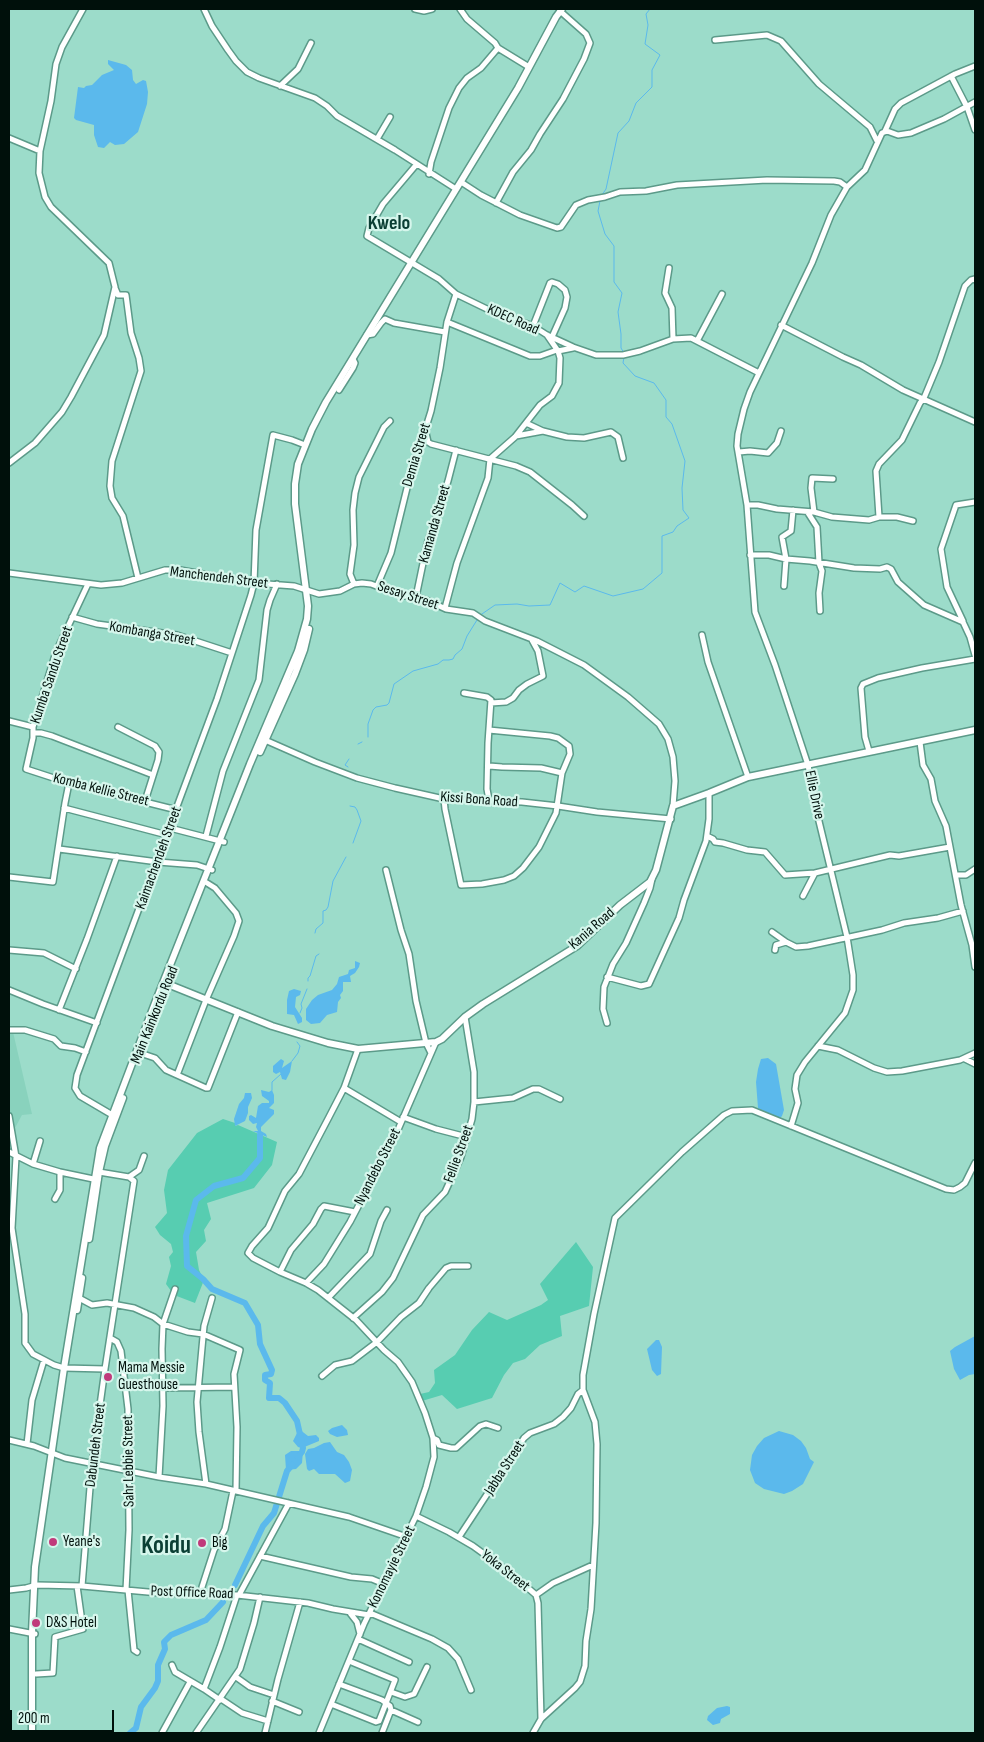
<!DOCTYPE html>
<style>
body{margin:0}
#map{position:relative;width:984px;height:1742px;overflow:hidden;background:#9cdcca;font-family:"Sofia Sans Condensed",sans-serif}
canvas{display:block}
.frame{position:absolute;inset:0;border:10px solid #00100b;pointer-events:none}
.scale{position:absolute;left:10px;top:1710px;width:104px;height:22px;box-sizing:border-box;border:2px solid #00100b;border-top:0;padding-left:6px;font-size:15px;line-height:18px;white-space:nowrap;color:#00100b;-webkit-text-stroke:4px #d6f6ec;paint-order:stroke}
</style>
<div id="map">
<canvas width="984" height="1742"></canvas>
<div class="frame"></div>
<div class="scale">200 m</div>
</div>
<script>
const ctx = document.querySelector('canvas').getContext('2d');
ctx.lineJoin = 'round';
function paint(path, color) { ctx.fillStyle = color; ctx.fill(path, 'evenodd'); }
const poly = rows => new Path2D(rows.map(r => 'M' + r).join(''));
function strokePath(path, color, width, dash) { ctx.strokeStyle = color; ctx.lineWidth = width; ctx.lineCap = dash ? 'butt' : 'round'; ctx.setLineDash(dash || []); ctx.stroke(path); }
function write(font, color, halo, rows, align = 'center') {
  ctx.font = font + ' "Sofia Sans Condensed",sans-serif'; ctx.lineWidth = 4.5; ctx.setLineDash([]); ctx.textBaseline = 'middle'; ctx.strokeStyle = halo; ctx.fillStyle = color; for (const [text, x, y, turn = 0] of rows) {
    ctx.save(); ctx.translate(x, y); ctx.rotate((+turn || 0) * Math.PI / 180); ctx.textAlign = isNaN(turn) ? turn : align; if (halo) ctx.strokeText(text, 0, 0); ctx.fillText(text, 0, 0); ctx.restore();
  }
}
const built = poly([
 [9,1032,13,1032,32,1114,22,1115,9,1139]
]);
const green = poly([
 [223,1119,235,1123,235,1126,238,1125,277,1142,272,1165,254,1188,207,1203,211,1219,204,1230,206,1241,196,1252,199,1270,204,1280,195,1303,174,1295,166,1284,171,1266,169,1257,173,1252,171,1244,160,1235,155,1227,167,1213,164,1190,168,1170,197,1133],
 [576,1242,593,1267,589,1306,560,1316,562,1336,540,1345,525,1359,513,1363,504,1375,492,1398,457,1409,442,1395,422,1401,420,1394,429,1392,435,1383,434,1370,455,1355,472,1330,489,1312,507,1320,541,1305,548,1300,540,1284]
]);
const water = poly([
 [108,60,126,65,132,70,133,80,136,84,143,80,146,81,148,92,147,104,138,132,124,144,115,145,110,142,104,148,98,147,94,135,94,125,76,120,74,118,78,87,84,88,86,86,92,85,102,75,114,70,108,64],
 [355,961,360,963,359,967,355,973,350,976,351,982,343,982,343,991,340,995,341,998,338,1002,337,1012,327,1015,320,1023,311,1024,306,1020,306,1009,312,1000,318,995,332,990,337,984,339,977,348,974,349,970,355,968],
 [294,989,301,991,300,995,296,997,295,1007,302,1018,302,1022,298,1024,294,1015,287,1014,287,1000,289,991],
 [768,1058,776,1064,784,1110,782,1116,778,1120,758,1108,756,1082,758,1069,761,1059],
 [281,1059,284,1061,282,1068,292,1061,290,1072,286,1080,282,1079,280,1072,276,1074,273,1072,273,1066],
 [261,1090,269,1092,272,1090,274,1095,274,1103,269,1108,274,1110,274,1114,261,1127,261,1131,266,1134,267,1137,253,1131,258,1131,256,1127,257,1123,253,1124,249,1120,249,1116,251,1115,256,1118,258,1106,262,1103,269,1103,269,1101,262,1096],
 [245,1093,251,1093,252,1098,248,1107,248,1113,245,1121,235,1126,234,1119,239,1104,244,1098],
 [975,1336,975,1374,969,1375,960,1380,954,1369,950,1351,955,1347],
 [656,1340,659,1340,662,1347,661,1374,657,1376,652,1370,647,1349],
 [342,1425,347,1430,348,1435,337,1437,330,1434,328,1431,332,1428],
 [299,1429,308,1436,316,1435,319,1438,319,1441,302,1448,298,1447,293,1441],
 [779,1431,793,1435,801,1441,806,1448,810,1459,814,1462,803,1484,792,1491,784,1494,764,1489,755,1483,750,1470,752,1455,757,1446,764,1438],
 [330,1442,337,1452,344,1455,349,1462,352,1470,350,1481,345,1483,335,1474,319,1474,314,1469,309,1471,307,1469,305,1454,308,1449,314,1448,324,1443],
 [291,1451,303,1451,302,1463,296,1469,286,1470,285,1455],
 [727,1706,730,1707,730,1714,721,1719,720,1723,713,1725,707,1720,708,1716,717,1708]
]);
const stream = poly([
 [602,195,606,189,618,133,629,121,636,103,652,87,652,70,660,55,645,44,648,25,646,14,650,9],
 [600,201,598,211,605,234,614,246,614,282,622,293,618,312,621,334,621,348,624,353],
 [479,616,495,605,517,604,529,606,550,605,560,583,575,592,584,586,613,596,643,589,662,573,662,536,673,532,677,526,689,518,683,510,682,488,685,461,672,424,666,417,666,400,654,383,635,376,623,363,624,357],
 [368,737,368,724,373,710,376,707,387,705,389,703,394,684,413,671,438,664,443,660,449,660,453,659,455,655,462,649,467,636,477,620],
 [358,744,362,742],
 [348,767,345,765,349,759],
 [350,806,355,807,357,810,361,821,353,843],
 [315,933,316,929,323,923,323,911,326,910,328,907,333,881,346,857],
 [308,981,308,978,310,976,316,956,319,954],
 [300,1013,302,1008,301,1004,307,989],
 [292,1061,298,1053,300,1046,297,1042],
 [272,1090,272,1082,281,1074]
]);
const river = poly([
 [260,1135,260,1158,243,1178,214,1186,196,1200,186,1236,187,1266,203,1279,212,1289,245,1303,258,1325,260,1344,272,1370,271,1374,265,1375,265,1380,270,1383,269,1398,279,1398,285,1403,297,1421,303,1448,302,1452,298,1457],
 [235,1585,263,1526,274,1513,287,1471,292,1465],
 [130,1733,136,1728,141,1707,155,1688,158,1681,158,1665,165,1649,164,1642,171,1635,206,1620,223,1602]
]);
const minor = poly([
 [204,9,212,26,228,50,236,61,247,72,259,78,315,98,327,106,337,116,395,150,456,189],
 [415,9,424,11,432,9],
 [460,9,467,19,495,43,498,48,529,67],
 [715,40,767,35,781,41,819,84,870,127,877,141],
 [951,76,967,107,975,130],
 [280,86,298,69,311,43],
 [885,131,895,109,901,103,955,74,975,66],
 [9,138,40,151],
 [377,139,390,117],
 [416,165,383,204,369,228,367,236,439,279,456,294,489,310,533,326,547,335,573,347,596,355,623,355,640,351,673,339,691,338,759,373],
 [429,174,431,162,449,108,459,88,467,78,481,68,498,48],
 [461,182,481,195,520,215,557,228,561,227,576,205,588,200,605,197,620,192,646,191,677,185,767,180,834,181,840,182,847,187],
 [496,203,513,172,531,150,540,134,563,99,584,59,590,43,586,34,560,11],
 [669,268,665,293,672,308,673,339],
 [115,288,118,295,126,295,131,333,139,358,141,371,112,461,110,486,112,498,123,516,138,578],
 [447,322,530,356,540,356,557,350],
 [781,325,843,357,861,365,903,390,975,422],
 [533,326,550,283,552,282,558,284,565,290,567,297,565,308,552,337],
 [367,335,373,334,381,323,385,319,394,323,445,332],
 [697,341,722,294],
 [558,351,573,348],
 [339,390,353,368,355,363,353,359],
 [526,423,543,431,567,437,584,438,611,432,618,437,623,458],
 [425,429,428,442,431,444,516,466,530,472,572,505,584,516],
 [516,436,543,431],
 [739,452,750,451,768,453,777,443,781,431],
 [9,463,35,443,62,412,71,397,104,335,115,287,109,263,51,207,45,197,39,173,40,151,51,101,56,64,62,47,83,9],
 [747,505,758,505,777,509,814,512,811,488,812,478,833,479],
 [814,512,832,517,869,520,879,517,897,517,913,521],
 [808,513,817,527,819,563,822,571,819,593,820,611],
 [879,517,876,471,879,464,902,440,920,403,924,398,939,362,965,286,971,280,975,279],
 [750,555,769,555,786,559,810,561,854,568,880,569,887,567,891,569,898,582,924,605,963,622,970,637,975,655],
 [9,573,101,585,122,583,165,570,180,570,254,583,294,586,319,594,340,591,354,584,362,583,371,584,403,596,414,596,426,600,446,609,473,613,485,621,537,641,584,665,628,697,659,724,668,739,673,757,675,781,673,806],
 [88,584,56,652,33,727,33,738,26,769,69,783,177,810],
 [354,584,350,574,354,545,353,510,355,493,359,477,384,427,390,421],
 [377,586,391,553,407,488,431,411,440,368,447,322,456,294],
 [784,586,786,559,782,537,791,531,793,510],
 [416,597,427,544,448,481,456,450],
 [445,608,457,563,488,478,490,459,515,437,540,405,552,396,559,383,560,358,558,351,547,335],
 [72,617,97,624,177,635,232,653],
 [963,621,947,587,941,549,956,505,975,502],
 [702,635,708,662,748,777],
 [464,693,487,697,491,700,488,743,487,789,489,800],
 [491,703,506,702,513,698,519,690,527,684,543,676,538,651,532,640],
 [9,721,33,727],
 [118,727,155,746,159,752,158,760,145,801],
 [33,733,41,733,52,736,153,775],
 [265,740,315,762,357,778,395,788,444,799,522,802,558,806,597,812,671,819],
 [920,742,923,765,931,779,935,801,946,826,961,905,972,945,975,967],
 [869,751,865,737,861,688,863,684,878,678,922,668,975,659],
 [489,766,502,767,541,768,562,773],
 [444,799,445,809,461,885,482,884,504,880,514,876,523,868,539,847,556,813,562,773,570,754,569,746,558,738,550,736,489,730],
 [64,808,167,835],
 [170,828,224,842],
 [206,836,223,771,259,680,267,610,270,600,277,584],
 [707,836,713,839,715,842,723,843,747,850,765,852,785,875,815,873],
 [59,849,158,862,197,865,212,870],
 [386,870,401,930,409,954,416,1001,426,1043,431,1053],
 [956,875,966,875,975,869],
 [9,877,53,882,65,803,69,783],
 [803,896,815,873,890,855,899,856,950,847],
 [772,932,786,942],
 [9,950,44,953,76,969],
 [775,950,776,945,786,942,796,947,808,946,882,930,904,923,938,918,963,911],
 [607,977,641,986,649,984,679,918,684,900,706,841,709,819,709,793],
 [9,990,43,1004,97,1023],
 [59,1010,87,939,117,856],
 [607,1023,603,1009,604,987,613,964,626,943,644,903,650,888,652,879],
 [9,1030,25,1030,54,1039,61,1046,75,1048,86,1052],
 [818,1046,838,1050,874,1068,887,1072,902,1071,960,1060,975,1053],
 [140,1053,155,1058,166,1070,206,1088,208,1088,238,1012],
 [965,1059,975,1064],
 [177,1075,206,1000,234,936,239,921,236,913,215,888,207,883],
 [344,1088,401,1122],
 [474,1102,513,1098,533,1089,539,1089,560,1099],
 [9,1116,16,1157,12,1228,25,1314,25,1343,33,1354,54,1365,64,1368,105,1369],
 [114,1116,80,1096,75,1088,77,1075,217,699,251,595,254,583,256,530,273,435,292,440,305,445],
 [403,1117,436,1129,467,1137],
 [791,1126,798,1103,795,1089,797,1075,805,1062,845,1013,853,990,853,975,847,937,817,813,808,765,775,665,755,612,747,505,737,446,738,434,744,409,750,392,812,263,831,215,847,187,865,170,882,133,887,131,898,135,911,133,944,119,975,102],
 [9,1152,33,1164,60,1172,98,1180],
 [33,1164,40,1141],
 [129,1177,139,1170,144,1156],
 [55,1199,60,1190,60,1172],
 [280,1272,291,1250,313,1224,321,1209,324,1206,355,1212],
 [306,1283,324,1264,350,1222,397,1132,436,1042],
 [79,1298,92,1305,107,1303,134,1308,154,1317,163,1324,175,1289],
 [328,1298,370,1254,381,1221,387,1210],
 [353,1318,382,1292,393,1278,423,1215,445,1192,461,1157,472,1119,474,1102,474,1072,465,1017],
 [110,1338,117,1342,121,1351,128,1409,129,1530,126,1590],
 [322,1376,335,1365,352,1361,377,1342,401,1317,419,1303,429,1288,446,1268,451,1266,468,1266],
 [163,1388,234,1387],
 [433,1438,437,1440,439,1445,451,1448,456,1448,480,1426,486,1424,498,1428],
 [9,1440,34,1446,65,1458,159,1477,206,1484,349,1517,407,1537],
 [27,1444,32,1400,44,1360],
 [159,1477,163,1406,162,1349,163,1324,188,1332,203,1334,240,1350,234,1374,237,1427,236,1491],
 [206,1484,199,1432,197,1402,204,1326,212,1298],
 [416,1516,449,1532,473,1546,513,1575,536,1595,538,1603,541,1719],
 [459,1537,524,1438,530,1433,554,1424,563,1417,571,1408,578,1394,583,1390],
 [260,1556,351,1577,372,1579,384,1584],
 [82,1586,92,1463,105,1369,134,1181,129,1177,99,1172],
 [202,1587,214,1550,225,1529,233,1491],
 [9,1590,26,1588,37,1585,82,1586,159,1593,237,1595,308,1603,333,1609,369,1615],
 [128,1590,134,1650,137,1652],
 [239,1595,289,1503],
 [536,1595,553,1583,593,1565],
 [350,1613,357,1622,360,1634],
 [370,1613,432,1639,448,1648,458,1659,471,1690],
 [9,1629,35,1634],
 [358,1639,409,1662],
 [172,1665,175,1672,204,1689],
 [36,1674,53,1673,55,1637,83,1629,77,1586],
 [236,1677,250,1687,274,1695],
 [339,1684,382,1700,390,1706,391,1710,382,1733],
 [391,1692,405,1697,414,1694,427,1667],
 [221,1699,242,1713,268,1721],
 [220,1700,204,1689,220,1647,237,1595],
 [272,1701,299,1712],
 [331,1704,376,1722,379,1721,395,1680,349,1661],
 [391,1710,418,1722],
 [162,1733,190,1682],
 [196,1733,240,1669,254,1623,260,1597],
 [265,1733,278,1679,300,1602],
 [319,1733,364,1624,416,1516,426,1487,434,1457,433,1438,425,1413,412,1382,398,1362,384,1350,356,1320,318,1290,306,1283,280,1272,253,1258,248,1253,252,1246,268,1228,285,1191,299,1174,329,1117,344,1088,358,1049],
 [533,1733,541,1719,575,1688,580,1682,585,1666,586,1641,591,1609,596,1523,597,1444,595,1422,583,1390,583,1375,594,1314,615,1218,682,1152,724,1115,732,1111,752,1110,946,1189,954,1190,960,1187,965,1183,975,1163]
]);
const major = poly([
 [260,752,295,674,304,650,309,629],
 [165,983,272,1026,328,1043,358,1049,436,1042,442,1039,465,1017,483,1004,577,946,620,905,650,882,656,870,673,806,709,793,748,777,975,730],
 [145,1040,171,975],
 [89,1239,99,1172,105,1146,123,1098],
 [77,1310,82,1278],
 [32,1733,32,1633,35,1567,64,1368,100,1148,155,1003,250,764,298,651,307,619,308,606,295,504,295,484,298,464,312,429,326,402,518,88,556,17,562,9]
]);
const markers = [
 [108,1377,5,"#c03a7b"],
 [53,1542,5,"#c03a7b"],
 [202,1543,5,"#c03a7b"],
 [36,1623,5,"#c03a7b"]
];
const streetNames = [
 ["KDEC Road",513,320,24],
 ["Demia Street",417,455,-73],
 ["Kamanda Street",435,524,-74],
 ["Manchendeh Street",219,578,7],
 ["Sesay Street",408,596,18],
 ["Kombanga Street",152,634,10],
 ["Kumba Sandu Street",52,675,-71],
 ["Komba Kellie Street",101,790,14],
 ["Ellie Drive",814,795,78],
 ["Kissi Bona Road",479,800,4],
 ["Kaimachendeh Street",159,858,-70],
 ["Kania Road",592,929,-41],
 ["Main Kainkordu Road",155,1015,-68],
 ["Fellie Street",459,1154,-70],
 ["Nyandebo Street",378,1167,-63],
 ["Dabundeh Street",96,1445,-83],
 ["Sahr Lebbie Street",129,1461,-91],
 ["Jabba Street",505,1468,-57],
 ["Konomayie Street",392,1567,-64],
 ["Yoka Street",505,1571,38],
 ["Post Office Road",192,1593,2]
];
const poiNames = [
 ["Mama Messie",118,1368],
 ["Guesthouse",118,1385],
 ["Yeane's",63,1542],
 ["Big",212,1543],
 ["D&S Hotel",46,1623]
];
const districtNames = [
 ["Kwelo",389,224]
];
const townNames = [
 ["Koidu",166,1547]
];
paint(built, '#89d2bd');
paint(green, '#57cdb1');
paint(water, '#5bb9ec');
strokePath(stream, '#5bb9ec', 1);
strokePath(river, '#5bb9ec', 6);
strokePath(minor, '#5c9a89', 8);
strokePath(major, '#5c9a89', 9);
strokePath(minor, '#fff', 5);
strokePath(major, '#fff', 6);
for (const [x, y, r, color] of markers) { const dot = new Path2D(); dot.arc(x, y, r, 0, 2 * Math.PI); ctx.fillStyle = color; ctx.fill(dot); strokePath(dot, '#d6f6ec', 2); }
write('15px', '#00100b', '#d6f6ec', streetNames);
write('15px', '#00100b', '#d6f6ec', poiNames, 'left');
write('bold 20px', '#0b3f34', '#d6f6ec', districtNames);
write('bold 25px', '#0b3f34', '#d6f6ec', townNames);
</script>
